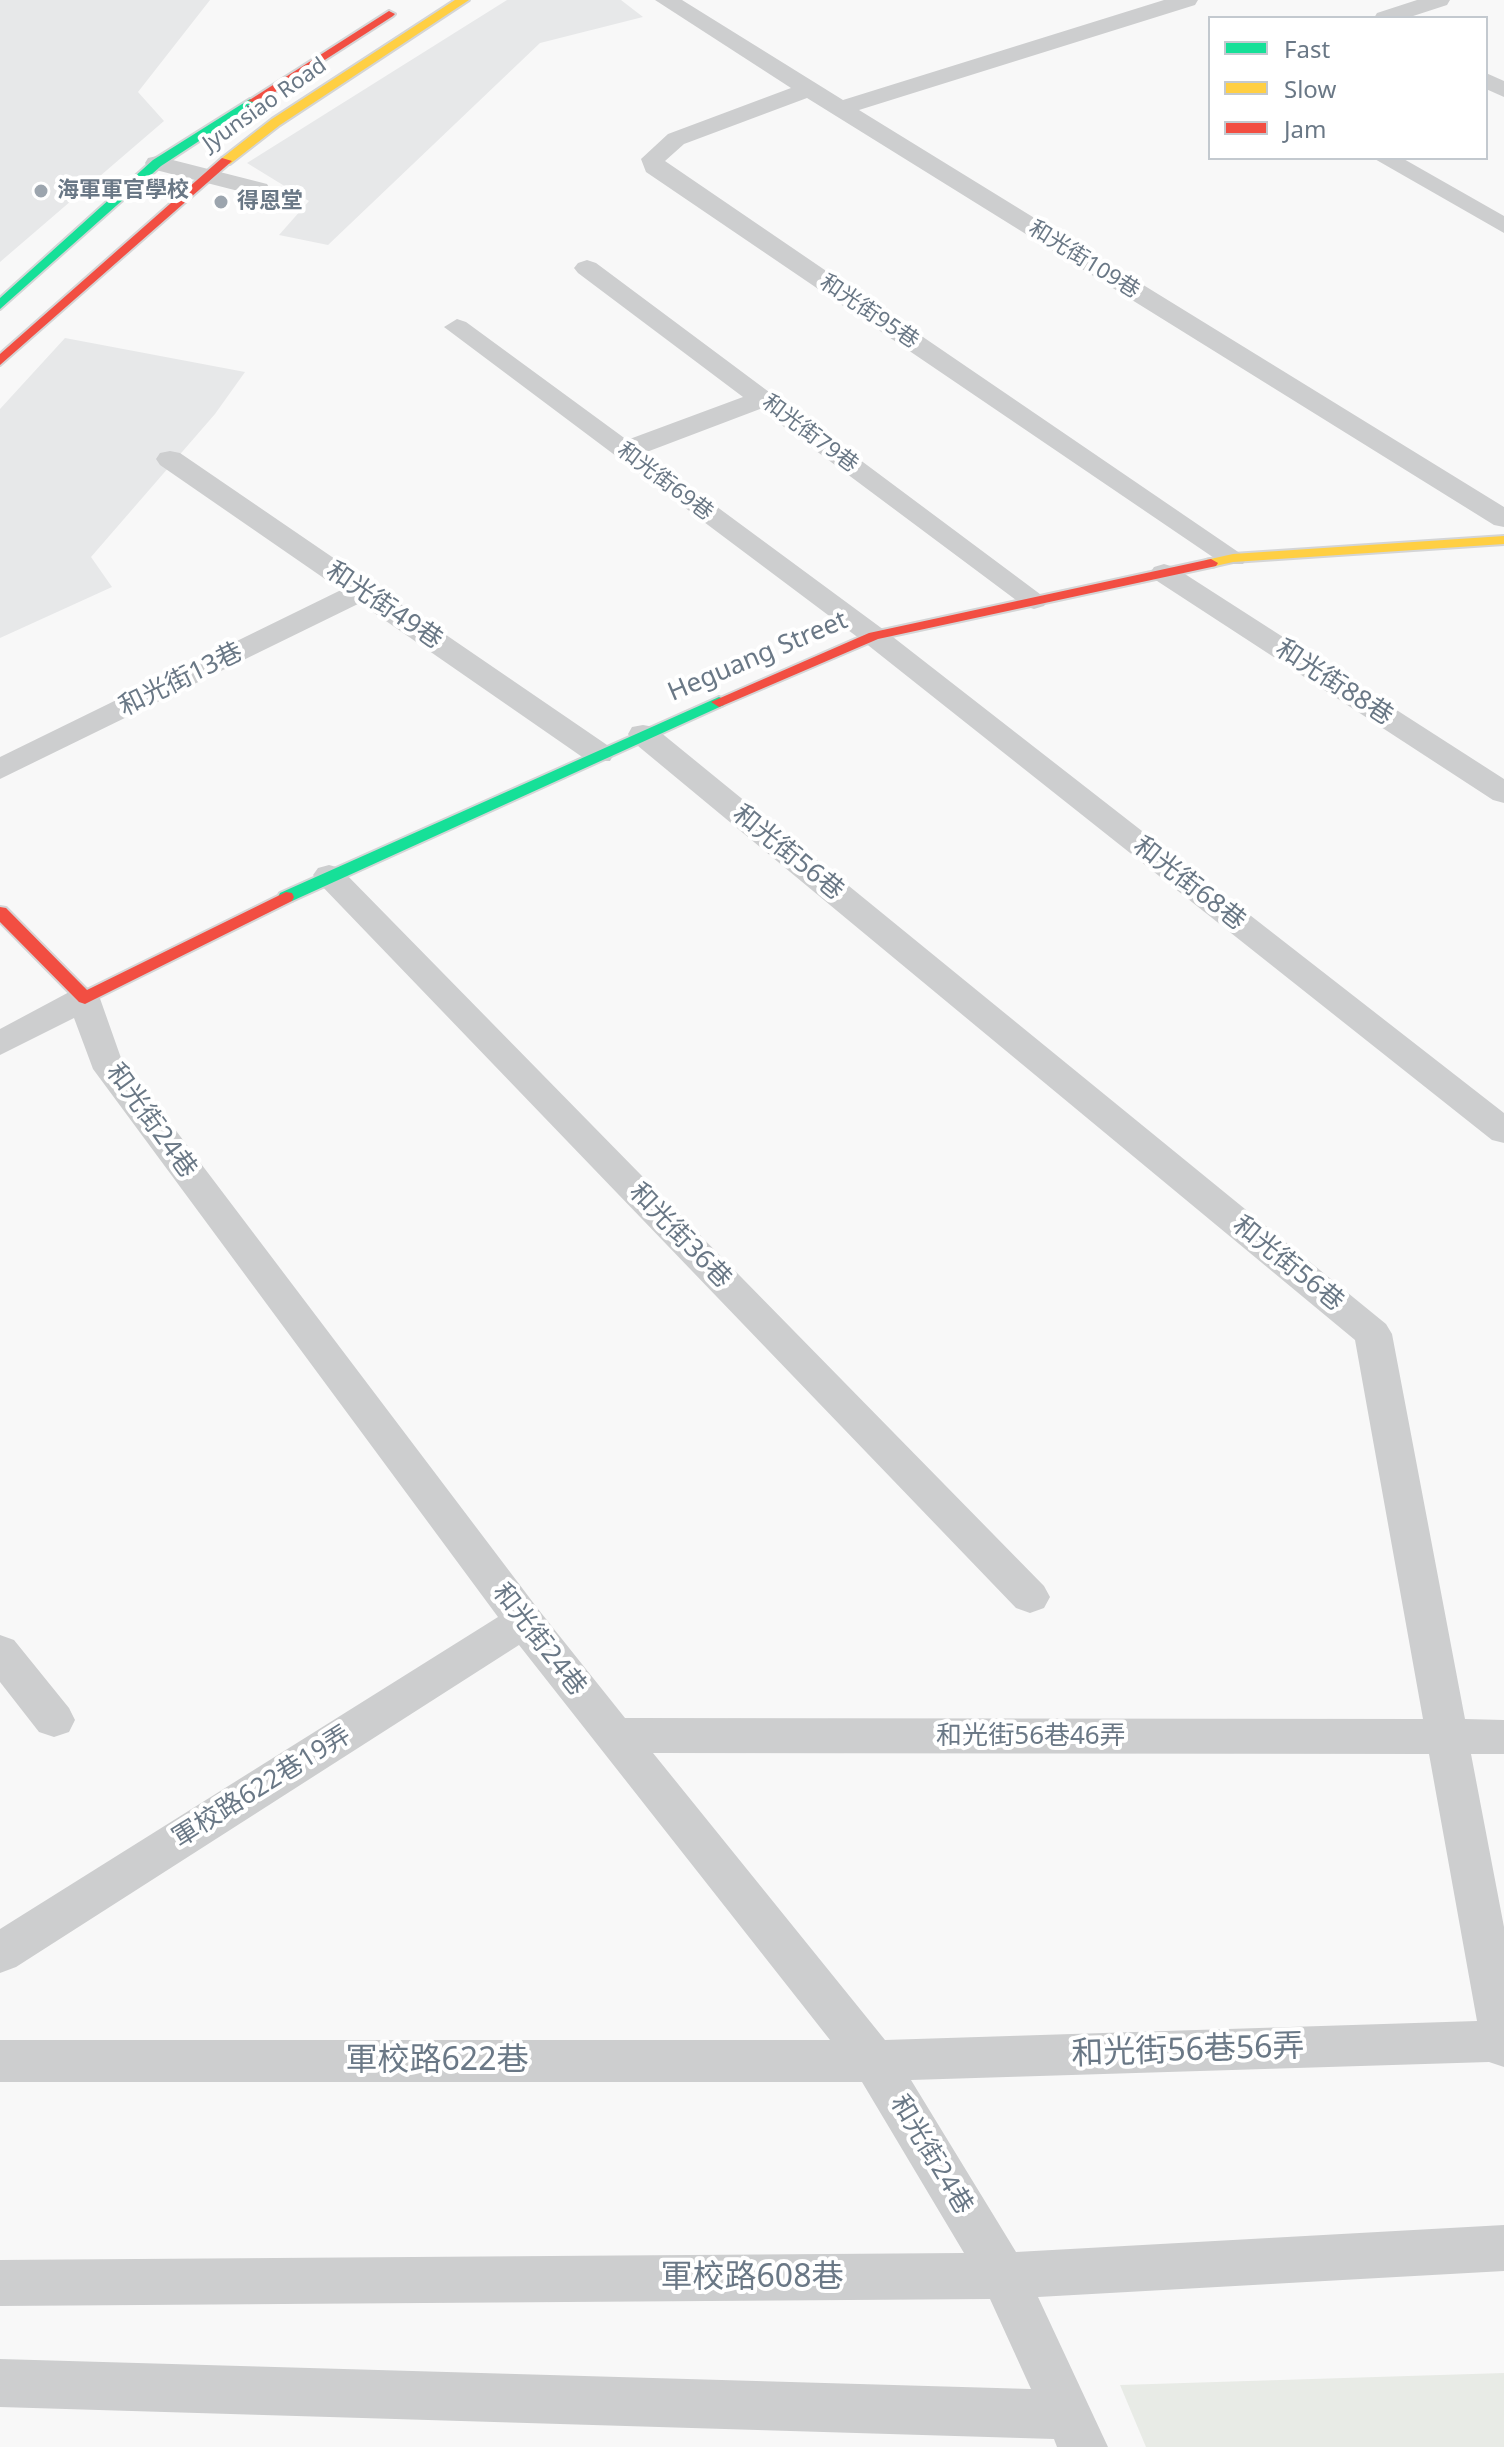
<!DOCTYPE html>
<meta charset="utf-8">
<style>
body{margin:0}
#map{position:relative;width:1504px;height:2447px;overflow:hidden;background:#f8f8f8;font-family:"Noto Sans",sans-serif}
canvas{display:block}
.legend{position:absolute;left:1208px;top:16px;width:280px;height:144px;box-sizing:border-box;background:#fff;border:2px solid #c3c9cf;margin:0;padding:10px 14px;list-style:none;font-size:24px;color:#6a7886}
.legend li{display:flex;align-items:center;gap:16px;height:40px}
.legend b{width:40px;border:2px solid #c3c9cf}
</style>
<div id="map">
<canvas width="1504" height="2447"></canvas>
<ul class="legend">
<li><b style="height:10px;background:#16e098"></b>Fast</li>
<li><b style="height:10px;background:#ffcf43"></b>Slow</li>
<li><b style="height:10px;background:#f24e42"></b>Jam</li>
</ul>
</div>
<script>
const ctx = document.querySelector('canvas').getContext('2d');
ctx.lineJoin = 'round';
function paint(path, color) { ctx.fillStyle = color; ctx.fill(path, 'evenodd'); }
const poly = rows => new Path2D(rows.map(r => 'M' + r).join(''));
function strokePath(path, color, width, dash) { ctx.strokeStyle = color; ctx.lineWidth = width; ctx.lineCap = dash ? 'butt' : 'round'; ctx.setLineDash(dash || []); ctx.stroke(path); }
function write(font, color, halo, rows, align = 'center') {
  ctx.font = font + ' "Noto Sans","Noto Sans TC",sans-serif'; ctx.lineWidth = 8; ctx.setLineDash([]); ctx.textBaseline = 'middle'; ctx.strokeStyle = halo; ctx.fillStyle = color; for (const [text, x, y, turn = 0] of rows) {
    ctx.save(); ctx.translate(x, y); ctx.rotate((+turn || 0) * Math.PI / 180); ctx.textAlign = isNaN(turn) ? turn : align; if (halo) ctx.strokeText(text, 0, 0); ctx.fillText(text, 0, 0); ctx.restore();
  }
}
const built = poly([
 [0,0,210,0,138,92,164,121,0,262],
 [507,0,621,0,643,17,540,43,328,245,279,235,309,201,247,163],
 [65,338,245,372,215,414,91,557,112,587,0,638,0,409]
]);
const green = poly([
 [1504,2373,1504,2447,1146,2447,1120,2385]
]);
const lane = poly([
 [655,0,682,0,843,100,1164,0,1198,0,1195,5,859,110,1504,507,1504,527,1494,525,807,98,684,144,665,161,1247,558,1243,564,1223,564,646,172,641,159,668,134,791,88,655,0],
 [1417,0,1450,0,1447,5,1407,18,1374,18,1377,13,1417,0],
 [1486,73,1504,81,1504,97,1486,89,1486,73],
 [157,156,267,184,270,189,258,196,148,168,145,163,148,158,157,156],
 [1373,158,1402,158,1504,216,1504,233,1373,158],
 [587,260,596,263,1048,600,1044,606,1034,609,1024,606,760,409,644,453,884,630,1504,1113,1504,1143,1492,1140,864,642,444,327,457,319,466,322,627,440,743,397,578,273,574,268,578,263,587,260],
 [170,451,180,453,610,747,614,754,610,761,588,761,360,603,0,779,0,757,341,590,160,465,156,459,160,453,170,451],
 [1164,564,1174,567,1504,779,1504,803,1493,800,1154,579,1150,573,1154,567,1164,564],
 [643,725,654,727,1386,1324,1392,1334,1465,1719,1504,1720,1504,1754,1471,1754,1504,1927,1504,2067,1489,2062,911,2080,1016,2252,1504,2225,1504,2271,1038,2297,1108,2447,1057,2447,1054,2439,0,2407,0,2359,1031,2389,990,2299,0,2306,0,2260,964,2253,862,2082,0,2082,0,2040,830,2040,519,1645,16,1967,0,1973,0,1929,498,1617,93,1069,74,1018,0,1055,0,1029,73,990,85,987,97,990,121,1058,538,1609,625,1718,1423,1719,1355,1340,632,741,628,734,632,727,643,725],
 [653,1753,1429,1754,1477,2021,885,2040,653,1753],
 [329,865,340,868,1044,1586,1050,1597,1044,1608,1030,1613,1016,1608,318,882,313,875,318,868,329,865],
 [0,1635,14,1640,69,1708,75,1720,69,1732,54,1737,39,1732,0,1682,0,1635]
]);
const fast = poly([
 [250,99,260,101,161,166,0,309,0,298,153,160,250,99],
 [719,697,724,699,724,705,292,901,280,901,278,897,280,893,719,697]
]);
const slow = poly([
 [455,0,469,0,280,125,230,164,222,164,222,158,272,119,455,0],
 [1504,536,1504,544,1233,562,1211,567,1204,563,1206,560,1233,554,1504,536]
]);
const jam = poly([
 [389,11,395,14,393,16,258,103,248,101,389,11],
 [222,158,232,161,0,365,0,354,222,158],
 [1211,559,1218,563,1216,566,878,639,724,705,719,707,711,702,869,633,1211,559],
 [286,892,292,893,294,897,292,901,85,1004,79,1002,0,922,0,907,6,908,87,990,286,892]
]);
const markers = [
 [41,191,8,"#9ca5ae"],
 [221,202,8,"#9ca5ae"]
];
const farStreetnames = [
 ["Jyunsiao Road",265,105,-35],
 ["和光街109巷",1084,260,32],
 ["和光街95巷",869,312,34],
 ["和光街79巷",810,434,37],
 ["和光街69巷",665,482,37]
];
const farPoinames = [
 ["海軍軍官學校",57,191],
 ["得恩堂",237,202]
];
const streetNames = [
 ["和光街49巷",384,606,34],
 ["Heguang Street",758,657,-23],
 ["和光街13巷",181,680,-26],
 ["和光街88巷",1334,683,33],
 ["和光街56巷",788,853,39],
 ["和光街68巷",1189,884,38],
 ["和光街24巷",151,1121,54],
 ["和光街36巷",680,1236,46],
 ["和光街56巷",1288,1264,39],
 ["和光街24巷",539,1640,52],
 ["和光街56巷46弄",1031,1737],
 ["軍校路622巷19弄",262,1787,-32],
 ["和光街24巷",931,2155,59]
];
const nearStreetnames = [
 ["和光街56巷56弄",1188,2051,-2],
 ["軍校路622巷",437,2061],
 ["軍校路608巷",752,2278]
];
paint(built, '#e7e8e9');
paint(green, '#e8ebe6');
strokePath(fast, '#d4d5d6', 4);
strokePath(slow, '#d4d5d6', 4);
strokePath(jam, '#d4d5d6', 4);
paint(lane, '#cdcecf');
paint(fast, '#16e098');
paint(slow, '#ffcf43');
paint(jam, '#f24e42');
for (const [x, y, r, color] of markers) { const dot = new Path2D(); dot.arc(x, y, r, 0, 2 * Math.PI); ctx.fillStyle = color; ctx.fill(dot); strokePath(dot, '#fff', 3); }
write('22px', '#6a7886', '#fff', farStreetnames);
write('bold 22px', '#6a7886', '#fff', farPoinames, 'left');
write('26px', '#6a7886', '#fff', streetNames);
write('32px', '#6a7886', '#fff', nearStreetnames);
</script>
